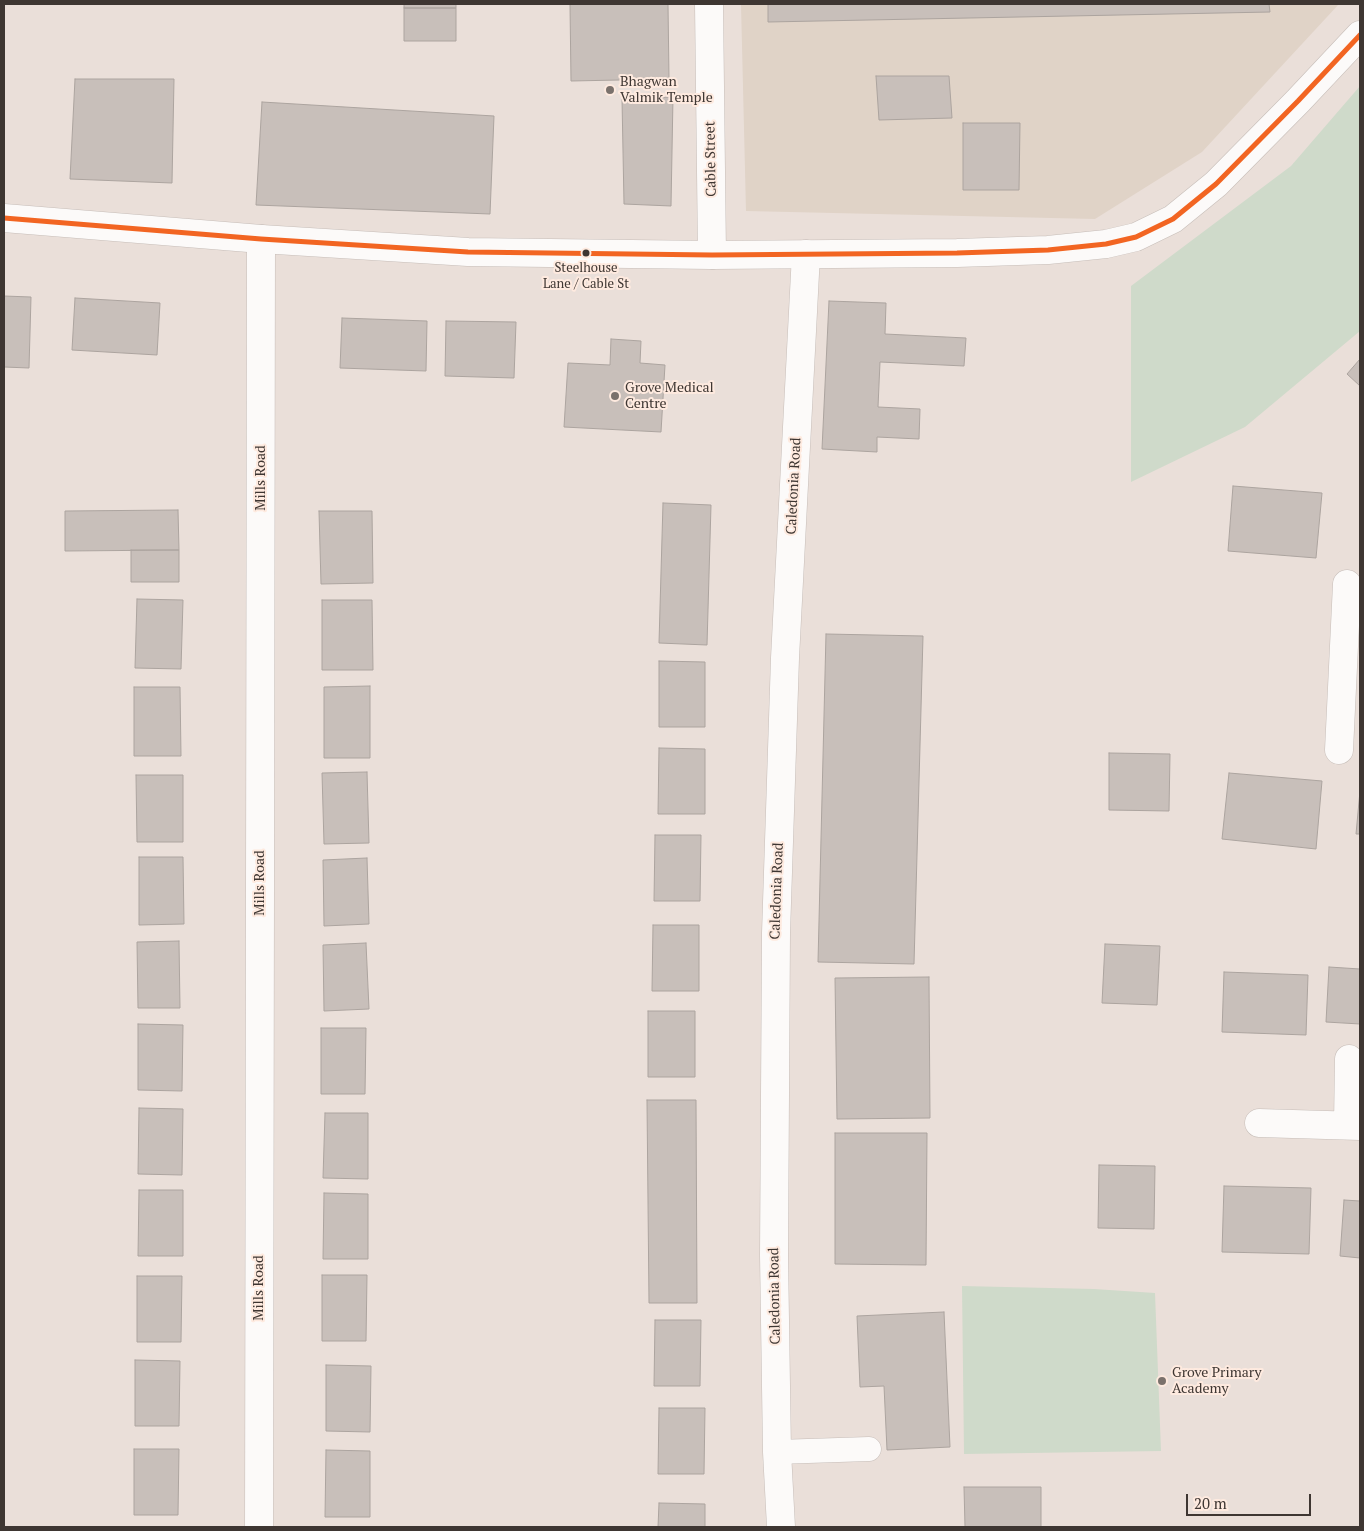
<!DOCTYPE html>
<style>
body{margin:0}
#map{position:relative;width:1364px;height:1531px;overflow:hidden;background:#eadfd9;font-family:"PT Serif",serif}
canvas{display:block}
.frame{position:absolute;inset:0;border:5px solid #3e3632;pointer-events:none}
.scale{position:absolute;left:1186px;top:1494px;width:125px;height:22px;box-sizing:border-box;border:2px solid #3e3632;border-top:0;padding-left:6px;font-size:15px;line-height:18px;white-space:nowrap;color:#3e3632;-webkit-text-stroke:4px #feeadf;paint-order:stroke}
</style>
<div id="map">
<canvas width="1364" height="1531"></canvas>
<div class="frame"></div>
<div class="scale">20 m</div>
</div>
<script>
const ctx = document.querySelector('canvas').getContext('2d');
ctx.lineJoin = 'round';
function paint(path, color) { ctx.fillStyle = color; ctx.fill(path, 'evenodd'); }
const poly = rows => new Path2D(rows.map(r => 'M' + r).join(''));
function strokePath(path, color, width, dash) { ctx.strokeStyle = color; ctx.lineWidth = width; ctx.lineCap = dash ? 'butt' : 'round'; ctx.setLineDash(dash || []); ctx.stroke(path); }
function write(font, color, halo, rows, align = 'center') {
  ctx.font = font + ' "PT Serif",serif'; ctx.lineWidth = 4; ctx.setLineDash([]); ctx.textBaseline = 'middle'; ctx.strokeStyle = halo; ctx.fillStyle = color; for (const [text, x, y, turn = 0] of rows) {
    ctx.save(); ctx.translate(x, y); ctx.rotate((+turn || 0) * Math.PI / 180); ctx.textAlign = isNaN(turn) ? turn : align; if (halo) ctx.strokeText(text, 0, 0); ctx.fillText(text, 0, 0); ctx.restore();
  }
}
const industrial = poly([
 [741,4,1339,4,1202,152,1095,219,746,211]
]);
const green = poly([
 [1360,86,1360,331,1245,427,1131,482,1131,286,1291,166],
 [962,1286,1094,1289,1155,1293,1161,1451,964,1454]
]);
const building = poly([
 [404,4,456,4,456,8,404,8,404,4],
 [570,4,668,4,669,79,571,81,570,4],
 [768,4,1269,4,1270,12,768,22,768,4],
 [404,8,456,8,456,41,404,41,404,8],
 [876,76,949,76,952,118,879,120,876,76],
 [75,79,174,79,172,183,70,179,75,79],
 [673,97,671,206,624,204,622,99,673,97],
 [262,102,494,116,490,214,256,205,262,102],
 [963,123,1020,123,1019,190,963,190,963,123],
 [4,296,31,297,29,368,4,367,4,296],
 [75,298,160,303,157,355,72,350,75,298],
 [829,301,886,303,885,334,966,338,964,366,880,362,878,407,920,409,919,439,877,437,877,452,822,449,829,301],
 [342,318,427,321,426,371,340,368,342,318],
 [446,321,516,322,514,378,445,376,446,321],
 [611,339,641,341,640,363,665,365,661,432,564,427,568,363,610,365,611,339],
 [1360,359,1360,386,1347,374,1360,359],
 [1233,486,1322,493,1316,558,1228,551,1233,486],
 [663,503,711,505,707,645,659,643,663,503],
 [178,510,179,550,65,551,65,511,178,510],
 [319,511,372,511,373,583,321,584,319,511],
 [131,550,179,550,179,582,131,582,131,550],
 [137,599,183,600,181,669,135,668,137,599],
 [322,600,372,600,373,670,322,670,322,600],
 [826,634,923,636,914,964,818,962,826,634],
 [659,661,705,662,705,727,659,727,659,661],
 [370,686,370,758,324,758,324,687,370,686],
 [134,687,180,687,181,756,134,756,134,687],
 [659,748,705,749,705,814,658,814,659,748],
 [1109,753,1170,754,1169,811,1109,810,1109,753],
 [367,772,369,843,324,844,322,773,367,772],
 [1229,773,1322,781,1316,849,1222,839,1229,773],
 [136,775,183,775,183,842,137,842,136,775],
 [1360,791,1360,834,1356,834,1360,791],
 [655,835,701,835,700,901,654,901,655,835],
 [139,857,183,857,184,924,139,925,139,857],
 [367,858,369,924,324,926,323,860,367,858],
 [653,925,699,925,699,991,652,991,653,925],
 [179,941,180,1008,138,1008,137,942,179,941],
 [366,943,369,1009,324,1011,323,945,366,943],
 [1105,944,1160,946,1157,1005,1102,1003,1105,944],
 [1329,967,1360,969,1360,1024,1326,1022,1329,967],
 [1224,972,1308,975,1306,1035,1222,1032,1224,972],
 [929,977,930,1118,837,1119,835,978,929,977],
 [648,1011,695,1011,695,1077,648,1077,648,1011],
 [138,1024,183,1025,182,1091,138,1090,138,1024],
 [321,1028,366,1028,365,1094,321,1094,321,1028],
 [647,1100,696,1100,697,1303,649,1303,647,1100],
 [139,1108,183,1109,182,1175,138,1174,139,1108],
 [325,1113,368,1113,368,1179,323,1178,325,1113],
 [835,1133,927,1133,926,1265,835,1264,835,1133],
 [1099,1165,1155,1166,1154,1229,1098,1228,1099,1165],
 [1224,1186,1311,1188,1309,1254,1222,1252,1224,1186],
 [139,1190,183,1190,183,1256,138,1256,139,1190],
 [324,1193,368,1194,368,1259,323,1259,324,1193],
 [1344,1200,1360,1201,1360,1258,1340,1256,1344,1200],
 [322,1275,367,1275,366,1341,322,1341,322,1275],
 [137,1276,182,1276,181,1342,137,1342,137,1276],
 [944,1312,950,1447,887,1450,884,1386,860,1387,857,1316,944,1312],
 [655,1320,701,1320,700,1386,654,1386,655,1320],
 [135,1360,180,1361,179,1426,135,1426,135,1360],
 [326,1365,371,1366,370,1432,326,1431,326,1365],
 [659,1408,705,1408,704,1474,658,1474,659,1408],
 [134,1449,179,1449,178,1515,134,1515,134,1449],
 [326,1450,370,1451,370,1517,325,1517,326,1450],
 [964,1487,1041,1487,1041,1527,965,1527,964,1487],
 [659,1503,705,1504,705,1527,658,1527,659,1503]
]);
const service = poly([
 [777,1452,869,1449]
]);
const minor = poly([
 [709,4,712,255],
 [1339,750,1347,584],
 [1259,1123,1360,1126],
 [1348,1125,1349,1059],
 [259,1527,261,239],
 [781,1527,777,1452,774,1255,776,933,785,658,806,254]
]);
const tertiary = poly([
 [4,218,261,239,468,252,712,255,957,253,1048,250,1106,244,1136,237,1173,219,1216,184,1298,101,1360,35]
]);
const bus1 = poly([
 [4,218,261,239,468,252,712,255,957,253,1048,250,1106,244,1136,237,1173,219,1216,184,1298,101,1360,35]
]);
const markers = [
 [610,90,5,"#7a716c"],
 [586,253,4.5,"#3e3632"],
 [615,396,5,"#7a716c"],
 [1162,1381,5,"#7a716c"]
];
const busNames = [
 ["Steelhouse",586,268],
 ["Lane / Cable St",586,284]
];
const poiNames = [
 ["Bhagwan",620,82],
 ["Valmik Temple",620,98],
 ["Grove Medical",625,388],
 ["Centre",625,404],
 ["Grove Primary",1172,1373],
 ["Academy",1172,1389]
];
const streetNames = [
 ["Cable Street",711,159,-91],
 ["Mills Road",261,478,-90],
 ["Caledonia Road",794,486,-87],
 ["Mills Road",260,883,-90],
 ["Caledonia Road",777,891,-88],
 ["Mills Road",259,1288,-90],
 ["Caledonia Road",775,1296,-91]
];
paint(industrial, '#e0d3c7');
paint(green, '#cfdaca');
paint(building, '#c8bfba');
strokePath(building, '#aca49f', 1);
strokePath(service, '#c6bdb8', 25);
strokePath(minor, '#c6bdb8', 29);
strokePath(tertiary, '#c6bdb8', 29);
strokePath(service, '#fcfaf9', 24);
strokePath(minor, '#fcfaf9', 28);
strokePath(tertiary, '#fcfaf9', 28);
strokePath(bus1, '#f26522', 5);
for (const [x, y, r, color] of markers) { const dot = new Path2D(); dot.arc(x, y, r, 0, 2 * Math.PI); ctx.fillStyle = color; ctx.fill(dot); strokePath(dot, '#feeadf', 2); }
write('13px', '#3e3632', '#feeadf', busNames);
write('14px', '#3e3632', '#feeadf', poiNames, 'left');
write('14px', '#3e3632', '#feeadf', streetNames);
</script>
